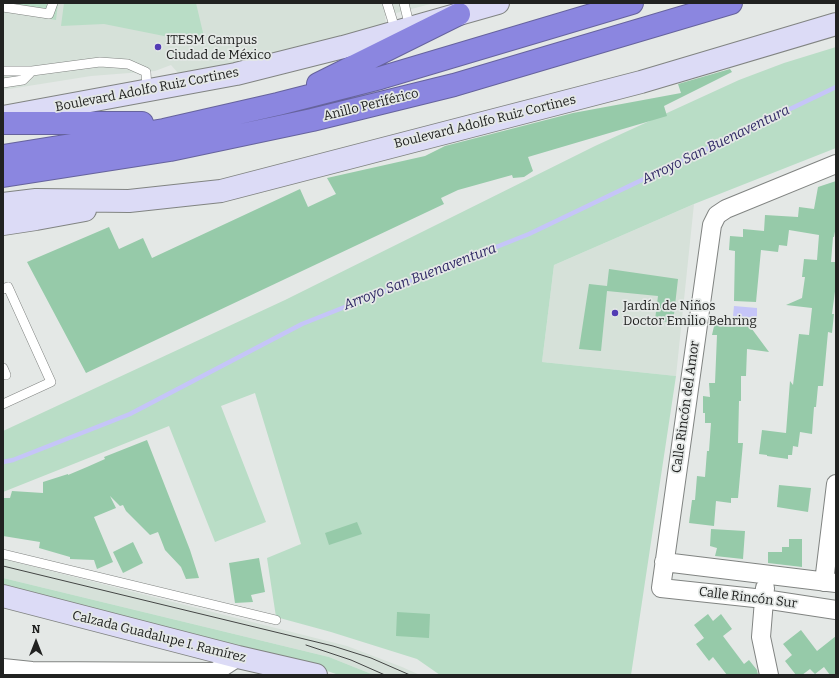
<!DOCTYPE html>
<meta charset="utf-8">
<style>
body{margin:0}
#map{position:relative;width:839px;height:678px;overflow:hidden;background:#e4e8e6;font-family:Bitter,serif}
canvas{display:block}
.frame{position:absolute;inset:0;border:4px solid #212221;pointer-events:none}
.north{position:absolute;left:16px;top:622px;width:40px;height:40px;-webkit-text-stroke:3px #e4e8e6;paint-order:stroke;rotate:0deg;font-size:11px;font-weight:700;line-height:16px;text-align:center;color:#212221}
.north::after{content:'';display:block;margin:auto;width:14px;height:18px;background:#212221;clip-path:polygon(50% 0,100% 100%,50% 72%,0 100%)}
</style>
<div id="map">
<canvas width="839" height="678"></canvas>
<div class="frame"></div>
<div class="north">N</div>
</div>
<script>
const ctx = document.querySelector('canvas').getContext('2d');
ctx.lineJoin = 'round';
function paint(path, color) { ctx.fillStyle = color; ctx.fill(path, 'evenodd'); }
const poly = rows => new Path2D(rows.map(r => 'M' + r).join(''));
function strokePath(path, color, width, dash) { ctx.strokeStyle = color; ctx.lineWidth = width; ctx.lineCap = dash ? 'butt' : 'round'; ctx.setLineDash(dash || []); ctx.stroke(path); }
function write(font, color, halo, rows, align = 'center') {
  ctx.font = font + ' Bitter,serif'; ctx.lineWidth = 3.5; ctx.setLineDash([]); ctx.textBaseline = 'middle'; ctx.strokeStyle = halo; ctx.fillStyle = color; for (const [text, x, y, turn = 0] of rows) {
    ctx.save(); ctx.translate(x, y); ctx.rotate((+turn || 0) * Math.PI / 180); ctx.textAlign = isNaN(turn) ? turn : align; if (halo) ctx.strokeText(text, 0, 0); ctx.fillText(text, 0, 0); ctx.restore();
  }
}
const built = poly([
 [3,3,434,3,385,16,386,24,263,59,178,73,171,65,155,71,91,76,3,90],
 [694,204,676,376,542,362,554,265],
 [3,559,347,646,402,667,420,675,374,675,329,657,3,578]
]);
const green = poly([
 [3,3,58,3,56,20,3,11],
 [64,3,196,3,204,37,179,39,104,24,61,26],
 [836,47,836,148,694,204,554,265,542,362,676,376,631,675,440,675,417,659,331,632,276,617,267,558,301,544,255,393,221,406,266,522,215,542,169,426,3,492,3,431,285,300,595,146,739,80,784,63],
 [3,578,329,657,374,675,339,675,315,667,3,588]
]);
const water = poly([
 [734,306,757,308,757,318,733,316]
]);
const stream = poly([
 [3,462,13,460,130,414,302,324,529,234,836,87]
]);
const building = poly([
 [730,69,732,72,664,106,667,116,528,157,533,171,524,177,513,178,512,175,458,190,441,198,444,204,86,373,27,262,109,227,119,249,143,238,152,258,300,189,308,207,336,194,327,178,425,156,445,146,573,113,681,93,678,84],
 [836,181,836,226,834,237,833,237,831,262,836,262,836,284,832,314,834,314,832,333,828,332,823,386,818,386,816,407,814,407,812,434,800,432,798,447,793,446,792,455,788,455,788,459,767,456,767,455,759,454,762,430,786,433,790,381,793,385,799,334,809,335,812,308,786,305,802,298,805,277,802,277,804,259,817,260,819,235,789,230,787,246,779,245,778,252,761,250,756,302,734,301,735,251,729,250,730,236,743,237,743,229,764,231,765,215,798,217,799,207,814,209,818,187],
 [609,269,678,279,673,323,655,320,658,296,607,291,601,351,579,349,589,284,607,286],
 [746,321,769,352,747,349,746,376,741,376,741,401,739,401,738,443,743,443,738,498,731,498,731,503,716,501,714,526,689,523,692,500,695,500,697,476,705,477,707,451,709,451,711,423,705,423,705,413,703,413,703,396,710,397,709,383,715,383,717,335,712,335,715,322,738,325],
 [147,440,190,550,199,578,186,579,181,567,165,550,158,532,150,535,126,511,123,505,120,506,110,496,116,508,94,517,113,562,97,569,94,560,70,559,70,557,39,548,40,542,3,536,3,498,10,498,12,491,43,493,43,482,68,474,68,475,87,467,105,459,104,457],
 [779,485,811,488,808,512,777,507],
 [357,522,362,534,329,545,325,533],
 [711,529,745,531,743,559,715,556,717,548,710,546],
 [789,539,802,539,802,567,768,563,768,552,782,552,782,547,789,547],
 [133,542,143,563,123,573,113,552],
 [259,558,265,592,251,595,253,602,235,603,229,563],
 [397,612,430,614,429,638,396,636],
 [708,614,713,621,721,614,732,629,723,636,744,664,749,660,757,670,758,675,727,675,713,657,709,661,696,644,704,638,694,625],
 [801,630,817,651,836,636,836,675,830,675,824,667,815,674,810,669,802,675,796,675,785,661,792,655,783,644]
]);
const service = poly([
 [387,3,396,32],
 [404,3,410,28],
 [3,7,49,14,53,3],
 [3,71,32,71,100,62,128,64,146,72,147,90],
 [3,83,23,80,32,71],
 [3,289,8,287,51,382,3,404],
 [3,368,6,375],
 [3,554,276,620]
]);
const minor = poly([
 [836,164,726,209,717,215,712,225,661,588,764,599,836,610],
 [664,562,836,583],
 [824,582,836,484],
 [765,588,761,637,769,675],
 [3,668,32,671,215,672,238,657]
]);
const secondary = poly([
 [3,117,236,74,343,47,498,3],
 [3,204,36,200,129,201,221,191,641,82,836,24],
 [3,224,36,219,85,210],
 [3,596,238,657,316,675]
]);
const motorway = poly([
 [318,84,459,14],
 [3,123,142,123],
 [3,156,164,130,278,104,380,78,632,3],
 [3,176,170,150,312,120,454,85,731,3]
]);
const tram = poly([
 [3,566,333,646,371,658,410,675],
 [306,645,351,660,385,675]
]);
const markers = [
 [158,47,4,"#523cb4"],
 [615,313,4,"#523cb4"]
];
const poiNames = [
 ["ITESM Campus",166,40],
 ["Ciudad de México",166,55],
 ["Jardín de Niños",623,306],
 ["Doctor Emilio Behring",623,321]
];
const streetNames = [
 ["Boulevard Adolfo Ruiz Cortines",147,90,-11],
 ["Anillo Periférico",371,105,-14],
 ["Boulevard Adolfo Ruiz Cortines",485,122,-14],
 ["Calle Rincón del Amor",686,407,-82],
 ["Calle Rincón Sur",748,598,7],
 ["Calzada Guadalupe I. Ramírez",159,637,14]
];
const waterNames = [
 ["Arroyo San Buenaventura",716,145,-26],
 ["Arroyo San Buenaventura",420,277,-21]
];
paint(built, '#d6e1d9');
paint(green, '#b9ddc6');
paint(water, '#c5c5f8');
strokePath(stream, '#c5c5f8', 4.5);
paint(building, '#96caa9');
strokePath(service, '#818482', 10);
strokePath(minor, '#818482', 20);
strokePath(secondary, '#818482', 24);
strokePath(motorway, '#66639d', 24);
strokePath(service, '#fff', 9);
strokePath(minor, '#fff', 18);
strokePath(secondary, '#dcdbf6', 22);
strokePath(motorway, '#8b86e0', 22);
strokePath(tram, '#444645', 1);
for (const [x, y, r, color] of markers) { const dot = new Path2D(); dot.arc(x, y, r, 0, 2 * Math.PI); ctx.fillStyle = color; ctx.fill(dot); strokePath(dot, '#e4e8e6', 1.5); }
write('13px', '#212221', '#e4e8e6', poiNames, 'left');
write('13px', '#212221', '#e4e8e6', streetNames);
write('italic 14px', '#302965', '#e4e8e6', waterNames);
</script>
